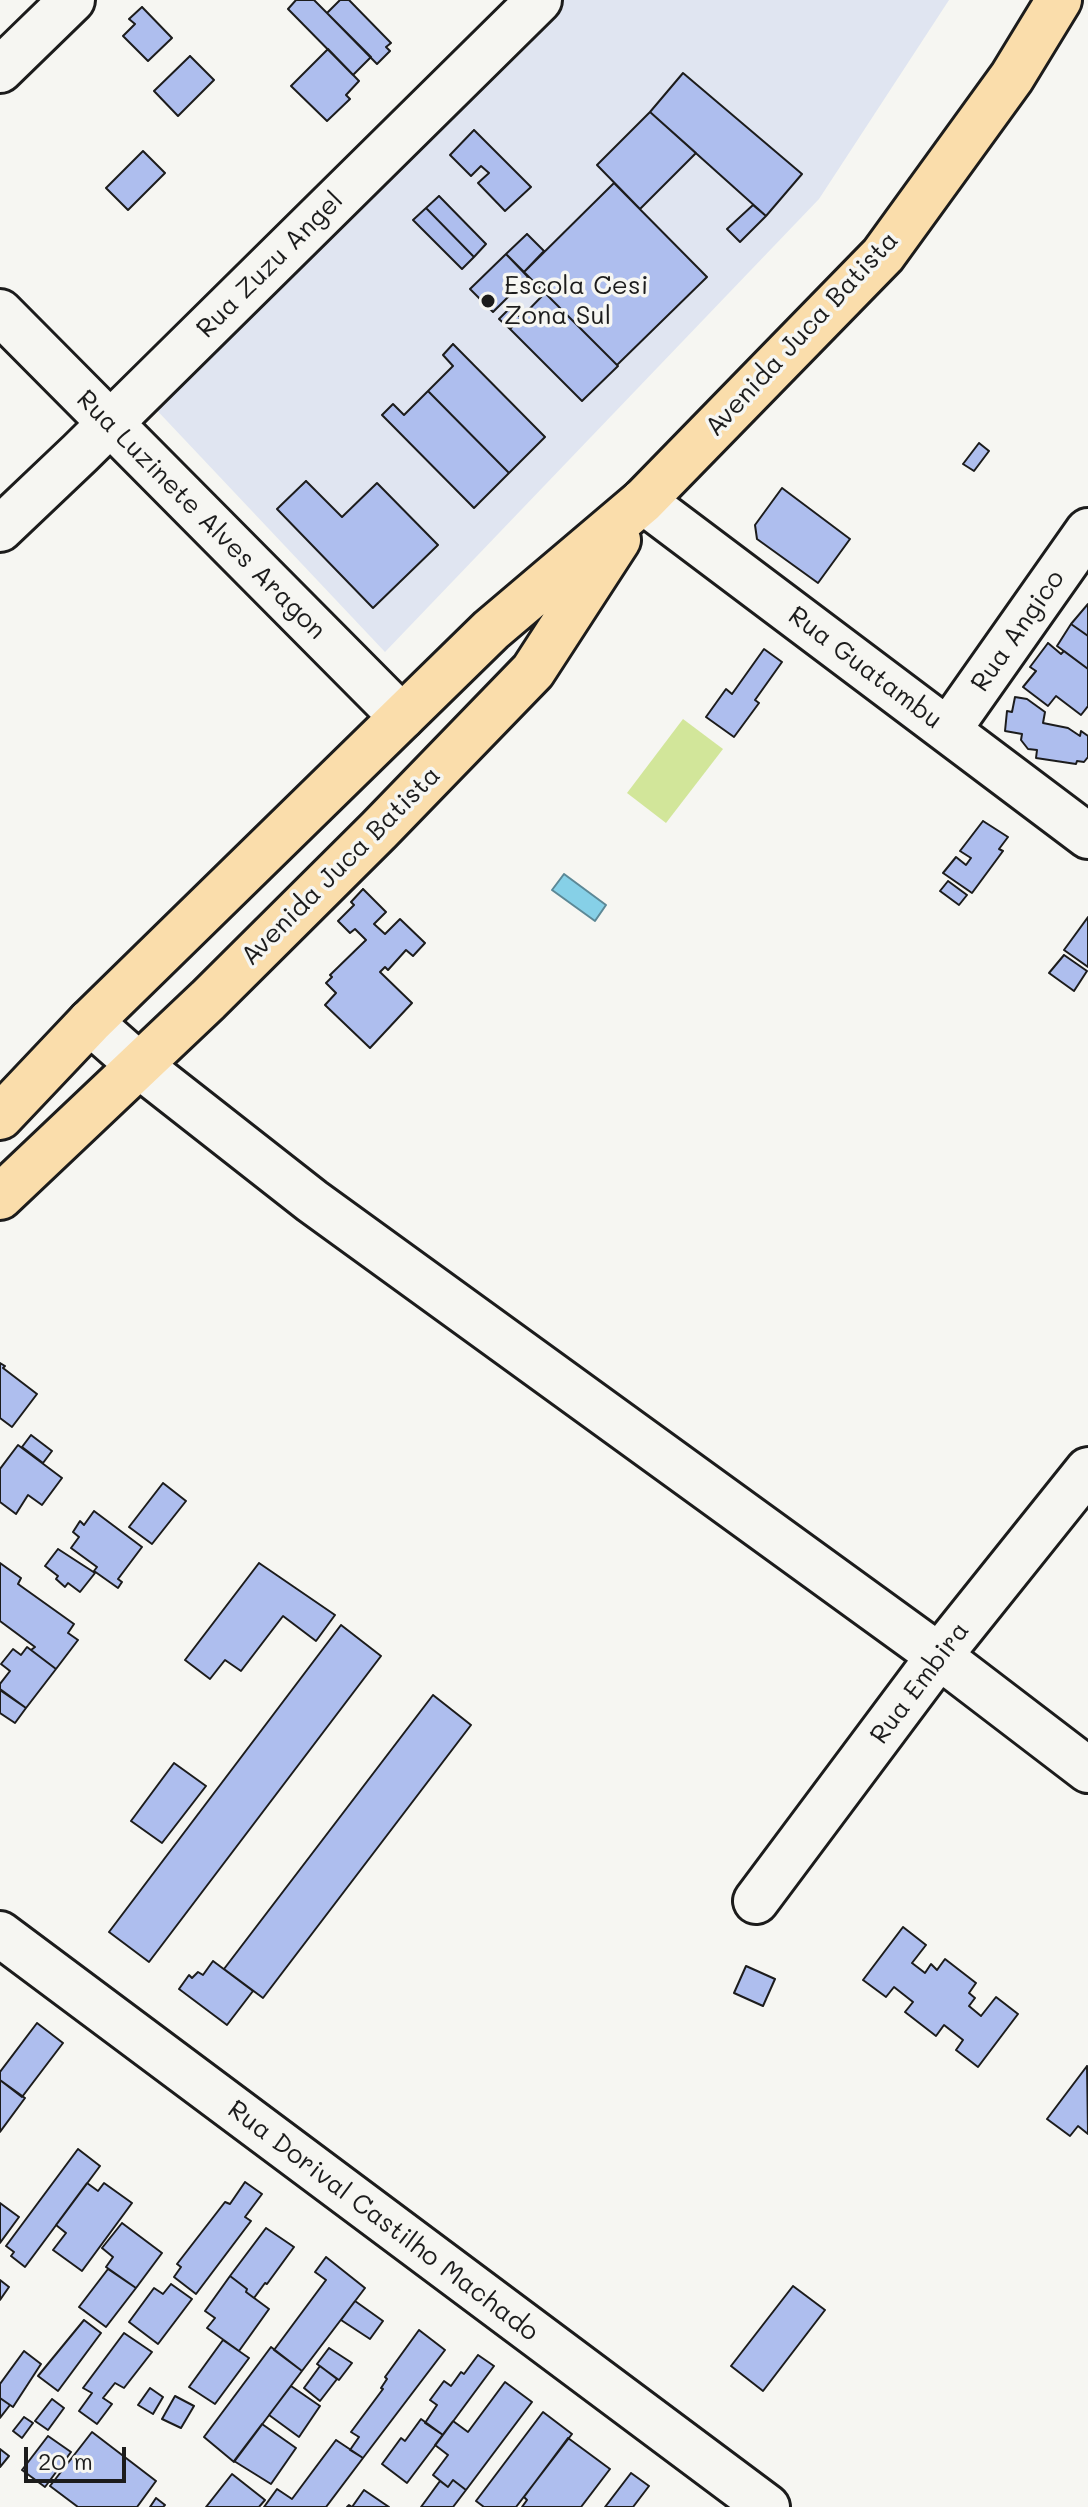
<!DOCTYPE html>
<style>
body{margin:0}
#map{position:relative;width:1088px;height:2507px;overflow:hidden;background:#f6f6f2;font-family:Mali,sans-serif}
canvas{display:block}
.scale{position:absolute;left:24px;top:2447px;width:102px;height:36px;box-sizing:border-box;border:4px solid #1c1c1c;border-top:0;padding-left:10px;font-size:24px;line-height:28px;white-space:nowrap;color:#1c1c1c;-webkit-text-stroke:6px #f6f6f2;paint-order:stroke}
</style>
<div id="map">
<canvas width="1088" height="2507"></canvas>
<div class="scale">20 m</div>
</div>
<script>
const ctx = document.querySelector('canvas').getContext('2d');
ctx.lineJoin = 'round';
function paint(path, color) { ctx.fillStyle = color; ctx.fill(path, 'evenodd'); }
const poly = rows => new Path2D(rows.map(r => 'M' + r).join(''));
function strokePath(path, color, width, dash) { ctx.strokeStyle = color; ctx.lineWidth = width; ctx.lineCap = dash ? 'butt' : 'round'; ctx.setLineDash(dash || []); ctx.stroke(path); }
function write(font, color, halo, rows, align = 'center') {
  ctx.font = font + ' Mali,sans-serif'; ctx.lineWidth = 7; ctx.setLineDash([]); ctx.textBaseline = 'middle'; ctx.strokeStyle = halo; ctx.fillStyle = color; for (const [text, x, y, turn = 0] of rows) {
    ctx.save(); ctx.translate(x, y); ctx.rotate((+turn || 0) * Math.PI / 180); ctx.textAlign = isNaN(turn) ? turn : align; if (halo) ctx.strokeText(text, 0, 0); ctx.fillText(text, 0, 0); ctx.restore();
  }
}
const built = poly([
 [564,0,949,0,819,199,385,652,150,403]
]);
const green = poly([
 [683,719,723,749,666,823,627,793]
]);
const water = poly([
 [564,874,606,905,595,921,552,890,564,874]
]);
const building = poly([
 [296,0,314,0,371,57,353,75,288,9,296,0],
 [340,0,349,0,391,43,386,47,390,51,377,64,327,13,340,0],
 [142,7,172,38,148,61,123,36,135,24,129,19,142,7],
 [328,49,359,81,346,95,350,99,327,121,291,86,328,49],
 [190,56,214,80,178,116,154,91,190,56],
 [683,73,802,174,766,216,650,112,683,73],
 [650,112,696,153,640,209,597,165,650,112],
 [474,130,531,187,505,211,478,183,489,173,481,166,471,176,450,155,474,130],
 [143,151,165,173,128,210,106,188,143,151],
 [614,183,707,277,617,365,524,272,614,183],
 [439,196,486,244,474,257,426,208,439,196],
 [753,205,766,216,740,242,727,229,753,205],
 [426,208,474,257,462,269,413,220,426,208],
 [527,234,544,251,524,272,506,254,527,234],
 [506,254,528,277,493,312,470,289,506,254],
 [545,293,618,366,582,401,510,329,545,293],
 [510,308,521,318,510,329,499,319,510,308],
 [453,344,545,437,509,473,428,391,453,366,443,355,453,344],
 [428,391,509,473,474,508,382,415,393,404,404,415,428,391],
 [979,443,989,451,974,471,963,464,979,443],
 [306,481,342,517,377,483,438,545,373,608,277,509,306,481],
 [782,488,850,539,818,583,757,539,755,525,782,488],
 [1088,604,1088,636,1071,624,1088,604],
 [1071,624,1088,636,1088,669,1057,646,1071,624],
 [1048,643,1061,654,1064,651,1088,669,1088,706,1081,715,1056,696,1048,706,1023,687,1036,671,1030,667,1048,643],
 [764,649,782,662,755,700,759,703,734,737,706,717,726,689,732,694,764,649],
 [1015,697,1027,699,1045,712,1043,723,1068,728,1080,736,1081,731,1088,736,1088,757,1084,762,1077,761,1076,764,1036,758,1037,750,1028,749,1021,740,1022,734,1005,731,1007,711,1012,712,1015,697],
 [983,821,1008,837,999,849,1003,851,972,893,943,873,956,857,966,865,971,858,960,851,983,821],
 [948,881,967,895,959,905,940,891,948,881],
 [363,889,386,912,374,924,385,934,400,919,425,943,413,956,406,950,388,970,385,967,380,972,412,1003,370,1048,325,1005,336,993,326,983,332,977,330,975,366,940,355,929,350,933,338,921,354,905,351,902,363,889],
 [1088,917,1088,967,1064,950,1088,917],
 [1064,955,1087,971,1074,991,1049,973,1064,955],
 [0,1363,5,1366,3,1368,37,1394,12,1427,0,1418,0,1363],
 [31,1435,52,1451,43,1463,22,1447,31,1435],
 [18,1445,62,1478,42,1505,28,1495,16,1514,0,1502,0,1469,18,1445],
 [163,1483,186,1501,152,1544,129,1527,163,1483],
 [94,1511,142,1547,118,1579,122,1582,118,1588,94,1571,97,1567,71,1548,79,1537,73,1532,80,1521,84,1525,94,1511],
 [58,1549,95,1573,80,1592,68,1583,65,1587,56,1579,58,1576,45,1566,58,1549],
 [0,1563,21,1578,18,1584,74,1624,68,1633,78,1640,56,1669,31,1650,35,1647,0,1621,0,1563],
 [259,1563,335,1615,316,1641,283,1616,241,1671,225,1660,210,1679,185,1660,259,1563],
 [341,1625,381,1656,149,1962,109,1932,341,1625],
 [27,1647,56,1669,26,1708,0,1689,0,1684,10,1671,1,1664,13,1649,21,1655,27,1647],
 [0,1690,26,1708,15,1723,0,1713,0,1690],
 [433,1695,471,1725,263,1998,224,1969,433,1695],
 [174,1763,206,1786,162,1843,131,1821,174,1763],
 [903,1927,926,1945,912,1963,925,1973,931,1964,937,1970,945,1959,976,1983,969,1993,975,1998,969,2006,981,2016,996,1997,1018,2014,978,2067,956,2050,963,2040,944,2025,936,2036,905,2012,913,2002,894,1987,886,1997,863,1980,903,1927],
 [213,1961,253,1991,227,2025,179,1989,189,1975,192,1978,198,1972,203,1975,213,1961],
 [746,1966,775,1979,763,2006,734,1993,746,1966],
 [37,2023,63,2043,22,2097,0,2080,0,2072,37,2023],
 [1087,2066,1088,2134,1078,2126,1070,2136,1047,2119,1087,2066],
 [0,2080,25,2098,0,2132,0,2080],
 [78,2149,100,2166,25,2267,11,2256,14,2252,6,2246,78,2149],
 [245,2182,262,2194,245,2217,251,2221,196,2294,174,2277,181,2267,177,2264,225,2202,230,2204,245,2182],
 [87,2183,98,2191,104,2183,132,2203,82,2271,53,2250,66,2233,56,2225,87,2183],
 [0,2203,19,2217,0,2243,0,2203],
 [122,2223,162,2253,136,2288,106,2267,113,2257,102,2248,122,2223],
 [266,2228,294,2247,267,2284,265,2283,254,2298,246,2292,247,2289,230,2276,266,2228],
 [326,2257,365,2288,302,2371,274,2350,326,2280,315,2272,326,2257],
 [108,2269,136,2288,106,2327,79,2307,108,2269],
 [230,2276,247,2289,246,2292,269,2309,239,2351,207,2328,215,2318,205,2311,230,2276],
 [0,2280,9,2287,0,2300,0,2280],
 [171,2284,192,2299,158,2344,129,2322,154,2288,163,2294,171,2284],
 [793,2286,825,2310,763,2391,731,2366,793,2286],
 [355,2301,383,2321,370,2339,341,2320,355,2301],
 [84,2320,101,2333,58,2391,38,2376,84,2320],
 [419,2330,445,2350,363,2458,350,2450,359,2437,351,2432,383,2389,381,2388,387,2379,385,2377,419,2330],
 [124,2333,152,2352,124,2388,115,2383,103,2398,112,2404,97,2424,79,2411,92,2393,83,2388,124,2333],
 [223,2340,249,2358,215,2404,189,2387,223,2340],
 [271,2347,302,2371,234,2462,204,2437,271,2347],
 [329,2348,352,2363,339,2380,317,2364,329,2348],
 [24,2351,41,2364,13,2407,0,2398,0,2384,24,2351],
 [478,2355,494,2366,443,2435,425,2423,437,2405,430,2400,444,2381,451,2386,461,2372,464,2374,478,2355],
 [320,2366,337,2379,320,2401,304,2388,320,2366],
 [505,2382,532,2402,466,2490,453,2480,448,2487,433,2475,448,2455,435,2445,453,2421,468,2432,505,2382],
 [291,2386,320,2406,299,2437,269,2415,291,2386],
 [150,2388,163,2397,153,2414,138,2405,150,2388],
 [175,2396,194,2406,181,2428,162,2419,175,2396],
 [0,2398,10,2405,0,2418,0,2398],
 [52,2399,64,2408,48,2430,35,2421,52,2399],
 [543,2412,572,2434,516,2507,484,2507,476,2501,543,2412],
 [24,2417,33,2423,22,2438,13,2431,24,2417],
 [421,2419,443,2435,407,2483,382,2464,401,2438,405,2441,421,2419],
 [262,2424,296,2448,271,2484,234,2461,262,2424],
 [92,2432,156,2481,137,2507,78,2507,50,2486,92,2432],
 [48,2436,71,2452,45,2487,22,2470,48,2436],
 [568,2438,610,2469,581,2507,522,2507,527,2500,524,2497,568,2438],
 [336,2440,363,2458,326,2507,264,2507,277,2489,292,2499,336,2440],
 [0,2449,9,2456,0,2467,0,2449],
 [631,2473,649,2486,633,2507,605,2507,631,2473],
 [232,2474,265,2500,259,2507,206,2507,232,2474],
 [453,2480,466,2490,453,2507,421,2507,440,2481,448,2487,453,2480],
 [364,2490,389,2507,347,2507,349,2505,352,2507,364,2490],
 [156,2498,165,2505,163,2507,150,2507,156,2498]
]);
const minor = poly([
 [0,70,72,0],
 [0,312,402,717],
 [643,501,1088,836],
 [0,529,80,453,539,0],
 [948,730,1088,531],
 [90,1022,140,1066,312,1201,939,1656,1088,1770],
 [756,1901,939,1656,1088,1470],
 [0,1934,767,2507]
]);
const major = poly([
 [0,1117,90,1022,491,630,643,501,883,255,1012,77,1059,0],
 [0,1197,208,1000,379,830,533,671,618,540]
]);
const markers = [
 [488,301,8,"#1c1c1c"]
];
const streetNames = [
 ["Rua Zuzu Angel",270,265,-45],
 ["Avenida Juca Batista",802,334,-47],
 ["Rua Luzinete Alves Aragon",201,515,45],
 ["Rua Angico",1018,631,-55],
 ["Rua Guatambu",865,668,37],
 ["Avenida Juca Batista",341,866,-45],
 ["Rua Embira",920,1683,-53],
 ["Rua Dorival Castilho Machado",383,2221,37]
];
const poiNames = [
 ["Escola Cesi",504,286],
 ["Zona Sul",504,316]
];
paint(built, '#e0e5f1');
paint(green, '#d2e69a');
paint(water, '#86d0e7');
strokePath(water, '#5c8896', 2);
paint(building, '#aebeee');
strokePath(building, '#1c1c1c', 2);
strokePath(minor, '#1c1c1c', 50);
strokePath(major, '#1c1c1c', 50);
strokePath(minor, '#f6f6f2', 44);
strokePath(major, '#faddab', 44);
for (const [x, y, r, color] of markers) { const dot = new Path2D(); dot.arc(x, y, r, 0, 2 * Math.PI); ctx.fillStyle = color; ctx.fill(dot); strokePath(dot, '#f6f6f2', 3); }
write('26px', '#1c1c1c', '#f6f6f2', streetNames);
write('26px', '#1c1c1c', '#f6f6f2', poiNames, 'left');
</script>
